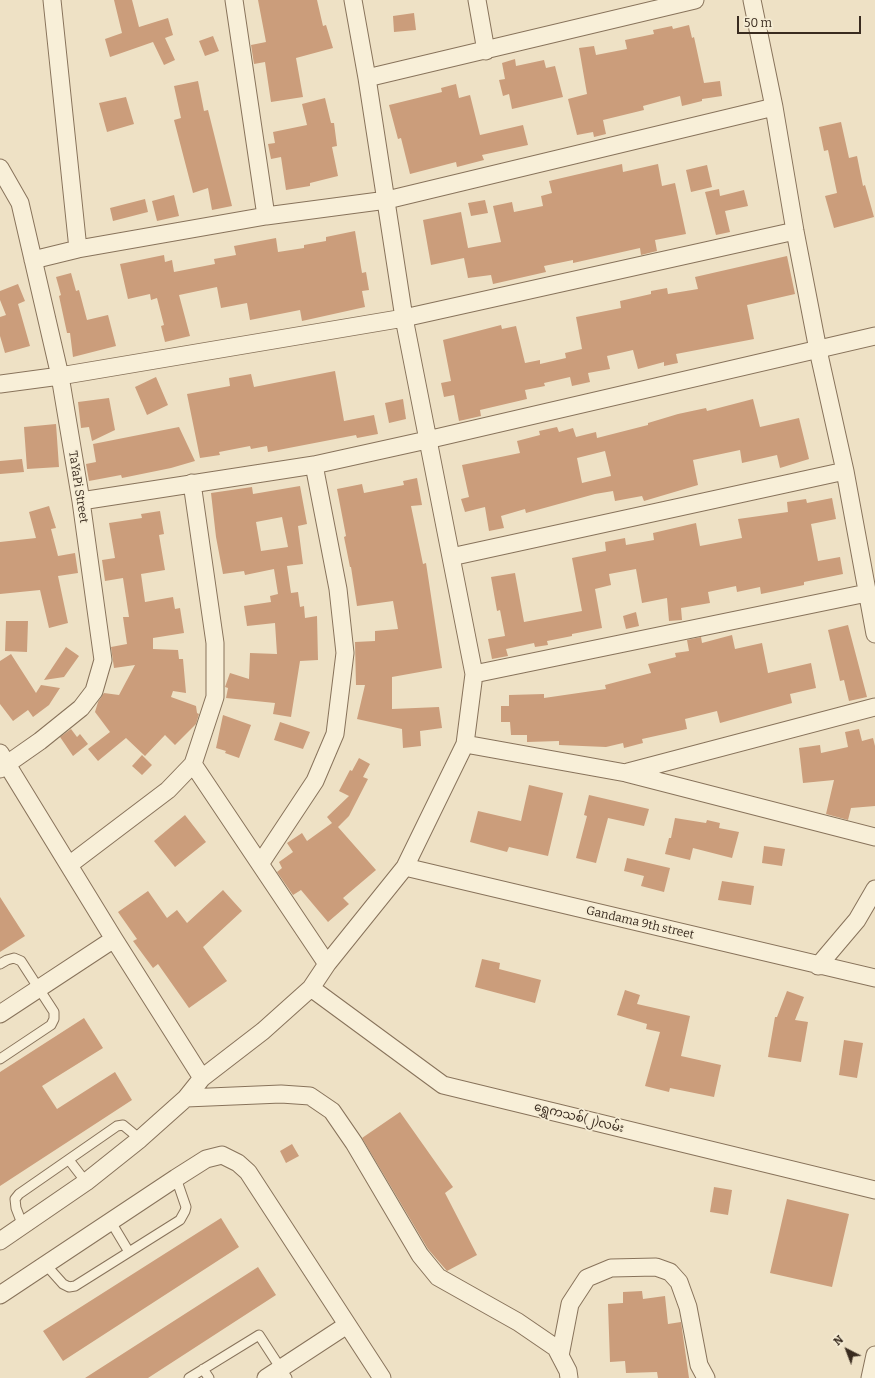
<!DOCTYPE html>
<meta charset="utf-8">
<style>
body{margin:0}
#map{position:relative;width:875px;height:1378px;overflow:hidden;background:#eee1c5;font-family:Bitter,serif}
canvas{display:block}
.north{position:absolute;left:827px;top:1330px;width:40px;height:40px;-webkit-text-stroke:3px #f5ecd4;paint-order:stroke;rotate:318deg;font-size:11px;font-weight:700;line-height:16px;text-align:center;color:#392b1f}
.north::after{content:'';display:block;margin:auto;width:14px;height:18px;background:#392b1f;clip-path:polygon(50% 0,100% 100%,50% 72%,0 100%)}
.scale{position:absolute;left:737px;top:16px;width:124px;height:18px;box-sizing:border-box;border:2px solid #392b1f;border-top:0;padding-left:5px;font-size:12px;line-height:14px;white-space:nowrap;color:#392b1f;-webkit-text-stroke:3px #f5ecd4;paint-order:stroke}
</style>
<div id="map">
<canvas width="875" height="1378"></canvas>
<div class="north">N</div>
<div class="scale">50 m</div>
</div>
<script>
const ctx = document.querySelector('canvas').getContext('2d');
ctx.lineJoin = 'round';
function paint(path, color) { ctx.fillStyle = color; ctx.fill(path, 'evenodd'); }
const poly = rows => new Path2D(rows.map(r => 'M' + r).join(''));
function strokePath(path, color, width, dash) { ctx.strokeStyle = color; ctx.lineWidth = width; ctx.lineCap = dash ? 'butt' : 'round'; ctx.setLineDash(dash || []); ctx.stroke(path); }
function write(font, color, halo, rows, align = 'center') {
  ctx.font = font + ' Bitter,"Noto Sans Myanmar",serif'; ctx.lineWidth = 3.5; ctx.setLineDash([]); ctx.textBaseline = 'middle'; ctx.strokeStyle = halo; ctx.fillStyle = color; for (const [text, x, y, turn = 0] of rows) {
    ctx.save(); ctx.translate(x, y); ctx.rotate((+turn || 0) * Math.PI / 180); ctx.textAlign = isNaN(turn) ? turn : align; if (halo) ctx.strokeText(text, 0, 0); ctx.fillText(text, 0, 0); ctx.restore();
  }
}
const building = poly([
 [114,0,132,0,139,27,168,18,173,35,165,38,175,60,164,65,153,42,110,57,105,39,122,33],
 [258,0,317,0,323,26,326,25,333,48,296,58,303,97,271,102,265,62,254,64,251,45,266,42],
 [414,13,416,30,394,32,393,16],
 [689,25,692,38,694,37,704,83,720,81,722,96,702,99,702,101,682,106,680,96,643,106,644,110,603,120,606,134,594,137,593,132,577,135,568,99,587,94,579,48,594,46,596,55,627,49,625,40,654,34,653,30,672,26,673,29],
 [213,36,219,51,205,56,199,41],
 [515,59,516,66,544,60,546,68,555,66,563,97,512,109,509,94,503,96,499,80,505,79,502,63],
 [198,81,204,111,208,110,232,206,212,210,208,188,193,193,174,120,181,118,174,86],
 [456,84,459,98,470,95,480,135,523,125,528,145,482,155,484,160,457,167,456,162,410,174,401,138,398,139,389,105,442,92,441,88],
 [126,97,134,124,107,132,99,103],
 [325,98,331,123,334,123,337,146,332,147,338,176,310,183,310,186,286,190,281,157,271,159,268,144,275,143,273,132,307,125,302,104],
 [841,122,849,158,857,156,863,186,865,185,874,217,834,228,825,196,837,193,828,150,824,151,819,127],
 [622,164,623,172,658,164,662,186,675,183,686,234,655,240,657,251,641,255,640,248,573,263,573,260,544,266,546,272,493,284,491,275,468,278,464,258,431,265,423,220,461,212,468,248,501,242,493,206,512,202,514,212,543,206,541,196,552,193,549,181],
 [707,165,712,187,691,192,686,170],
 [719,189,720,196,744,190,748,206,725,211,730,232,716,235,705,192],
 [174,195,179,216,157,221,152,201],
 [145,199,148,212,113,221,110,208],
 [485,200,488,213,471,216,468,203],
 [355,231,362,273,366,272,369,290,362,291,365,307,302,321,300,310,250,320,247,303,221,308,217,287,179,295,190,336,165,342,161,326,164,325,157,298,151,300,150,294,128,299,120,264,164,255,165,262,172,260,174,272,215,264,214,259,236,255,234,246,276,238,278,252,304,248,304,245,326,241,326,237],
 [787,256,795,294,747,305,754,339,676,354,678,363,664,366,664,362,638,369,633,350,607,356,610,369,588,373,590,382,572,386,570,377,544,383,545,386,525,390,527,399,480,410,481,416,459,421,454,395,444,397,441,383,451,381,443,340,501,325,502,329,516,326,525,363,540,360,540,364,566,358,565,353,582,349,576,317,621,308,620,301,651,294,651,291,667,288,668,294,698,289,695,277],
 [71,273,76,291,79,290,87,320,108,315,116,346,73,357,70,333,67,333,59,296,61,295,56,277],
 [18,284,25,301,18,304,30,346,5,353,0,336,0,317,6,315,0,300,0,291],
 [335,371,344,421,374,415,378,434,357,438,356,435,268,452,267,446,251,449,250,446,219,452,220,455,200,458,187,394,230,386,229,378,251,374,254,387],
 [156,377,168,405,147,415,135,387],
 [109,398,115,430,92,441,89,427,81,428,78,402],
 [403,399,406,419,389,423,385,403],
 [753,399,760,427,799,418,809,459,780,468,777,455,742,463,740,450,693,460,698,485,644,501,642,496,615,501,613,491,595,494,526,513,525,509,501,516,504,528,489,531,485,507,465,512,461,499,469,497,462,465,520,453,517,441,540,435,539,431,557,427,559,432,573,428,576,437,596,432,597,438,648,425,648,423,678,414,706,408,707,411],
 [605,451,611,476,582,483,577,458],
 [56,424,59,467,27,469,24,427],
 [179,427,195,461,171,468,122,478,121,475,89,481,86,464,96,462,93,444],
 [22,459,24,472,0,474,0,461],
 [417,478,422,505,411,506,423,564,426,563,442,668,392,677,392,709,439,707,442,728,420,731,421,746,403,748,402,729,357,719,365,685,356,685,355,642,375,641,375,631,398,629,393,601,357,606,351,567,350,567,344,537,346,536,337,489,362,484,364,493,404,485,403,481],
 [300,486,307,524,298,526,303,564,287,566,291,593,298,592,300,607,304,606,305,618,317,616,318,660,300,661,291,717,273,714,275,703,226,698,228,688,225,687,230,673,249,679,250,653,277,654,275,623,247,626,244,606,271,602,270,596,278,594,274,569,245,575,244,571,223,574,216,537,211,493,252,487,253,494],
 [282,517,288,547,261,551,256,522],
 [832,498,836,519,811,524,818,561,840,557,843,574,804,582,804,585,761,594,760,587,737,592,736,586,708,592,710,603,681,608,682,620,669,621,667,598,642,603,636,569,609,574,611,585,595,589,602,628,572,634,572,636,547,641,548,645,535,647,534,643,506,649,508,656,492,659,488,639,505,636,500,610,497,611,491,577,515,573,524,622,582,611,572,558,606,551,605,542,625,538,626,545,654,540,653,533,696,523,700,546,742,538,738,519,788,512,787,502,806,499,807,503],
 [49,506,56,528,51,529,58,556,75,553,78,573,58,576,68,623,49,628,40,590,0,594,0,542,36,538,29,512],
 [160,511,164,534,159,535,165,570,141,574,145,602,173,597,175,609,180,608,184,633,153,638,153,649,178,650,179,659,183,659,186,693,173,691,171,697,196,706,197,713,199,714,196,724,175,745,165,735,145,756,126,738,98,761,88,749,110,732,95,712,98,702,104,693,119,695,135,665,114,668,111,647,127,644,123,617,129,617,123,578,105,581,102,560,115,558,109,523,142,518,141,514],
 [636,612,639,626,626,629,623,616],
 [6,621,28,621,27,652,5,651],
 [848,625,867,697,849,701,844,680,840,681,828,630],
 [732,635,735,649,762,643,768,673,811,663,816,688,790,694,792,703,720,723,717,711,685,719,687,729,642,739,643,743,624,748,623,743,606,747,559,745,559,741,527,742,527,735,511,735,510,722,501,722,501,706,509,706,509,695,544,694,544,698,606,689,605,685,651,673,648,664,676,657,675,653,689,651,687,640,701,637,702,643],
 [66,647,79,656,64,677,44,680],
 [11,654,36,693,41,685,60,688,49,705,33,717,28,710,13,721,0,704,0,661],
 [223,715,251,725,239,758,225,753,226,751,216,748],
 [280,722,310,732,303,749,274,740],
 [71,729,77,737,80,734,88,744,73,756,60,737],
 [859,729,862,741,873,738,875,746,875,806,851,808,848,820,826,814,834,780,803,783,799,748,820,745,821,753,848,747,845,732],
 [142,755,152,765,142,775,132,766],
 [359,758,370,764,363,777,368,779,349,816,338,827,376,870,343,898,349,904,328,922,301,890,293,895,277,872,282,868,279,862,293,852,287,843,302,833,307,841,332,823,327,817,349,796,339,791,350,770,352,771],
 [529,785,563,793,548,856,509,847,507,852,470,842,478,811,521,821],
 [589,795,649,809,644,826,608,818,596,863,576,858,587,816,584,815],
 [185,815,206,842,175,867,154,841],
 [675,818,706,823,707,820,720,823,719,828,739,832,732,858,693,848,690,860,665,854,669,838,671,838],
 [764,846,785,849,782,866,762,863],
 [627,858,670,868,664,892,641,886,644,876,624,871],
 [722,881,754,886,751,905,718,900],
 [223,890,242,911,203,947,227,981,189,1008,158,964,153,968,133,941,137,939,118,912,148,891,167,918,177,910,187,923],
 [0,897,25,936,0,952],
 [482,959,500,963,499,969,541,980,535,1003,475,987],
 [625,990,640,995,637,1004,690,1016,681,1056,721,1065,714,1097,670,1088,669,1092,645,1086,660,1032,646,1029,647,1024,617,1015],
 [787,991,804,997,795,1020,808,1022,801,1062,768,1057,775,1017,777,1017],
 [84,1018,103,1048,42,1086,57,1109,115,1072,132,1100,0,1186,0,1072],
 [844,1040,863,1043,857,1078,839,1075],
 [400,1112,453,1187,445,1193,477,1255,447,1271,428,1249,362,1138],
 [292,1144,299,1156,286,1163,280,1151],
 [714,1187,732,1190,728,1215,710,1212],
 [787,1199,849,1214,832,1287,770,1273],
 [221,1218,239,1247,63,1361,43,1331],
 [258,1267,276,1295,148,1378,85,1378],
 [642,1291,643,1299,665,1296,668,1324,681,1322,689,1378,658,1378,657,1372,626,1373,625,1361,610,1362,608,1304,623,1303,623,1292]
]);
const lane = poly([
 [0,964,7,960,14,958,21,961,54,1012,54,1019,51,1025,0,1059],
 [69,1160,86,1182],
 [111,1222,129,1252],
 [23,1226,16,1208,15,1199,19,1194,117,1126,123,1125,140,1139],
 [46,1265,63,1284,69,1287,75,1286,180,1220,185,1211,186,1207,176,1178],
 [203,1369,209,1378],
 [189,1378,259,1335,287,1378]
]);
const street = poly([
 [52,0,78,249],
 [234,0,266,216],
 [477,0,486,51],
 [752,0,774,107,795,231,818,350,845,471,875,634],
 [367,78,695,0],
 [0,168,20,203,60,376,81,501,103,660,94,691,81,708,40,741,0,769],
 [33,260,78,249,266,216,387,200,774,107],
 [0,384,60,376,404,318,795,231],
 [81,501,314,465,427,440,875,336],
 [451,557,845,471],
 [474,674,867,593],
 [465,744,626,773,875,837],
 [0,753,114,939,202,1078],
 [193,764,327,964],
 [628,772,875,707],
 [260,864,315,781,335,734,345,653,338,589,314,465],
 [69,865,168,790,193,764,215,697,215,643,192,483],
 [405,867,875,978],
 [818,966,857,920,875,889],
 [311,988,443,1085,875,1190],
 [0,1014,114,939],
 [186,1098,281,1094,310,1096,332,1111,354,1143,420,1255,438,1277,518,1322,556,1348,568,1371,569,1378],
 [0,1241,86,1182,140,1139,186,1098,202,1078,263,1031,311,988,327,964,405,867,465,744,474,674,404,318,367,78,353,0],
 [0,1295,176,1178,206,1159,222,1155,238,1163,248,1172,382,1378],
 [560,1356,570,1304,587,1278,611,1268,656,1267,670,1272,679,1282,688,1307,699,1365,706,1378],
 [266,1378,347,1325],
 [870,1378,875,1355]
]);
const streetNames = [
 ["TaYaPi Street",78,487,81],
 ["Gandama 9th street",640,923,13],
 ["ရွှေကသစ်(၂)လမ်း",579,1118,14]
];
paint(building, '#cb9d7b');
strokePath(lane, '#88735b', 11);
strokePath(street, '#88735b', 19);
strokePath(lane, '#f8efd8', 9);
strokePath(street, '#f8efd8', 17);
write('12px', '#392b1f', '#f5ecd4', streetNames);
</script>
